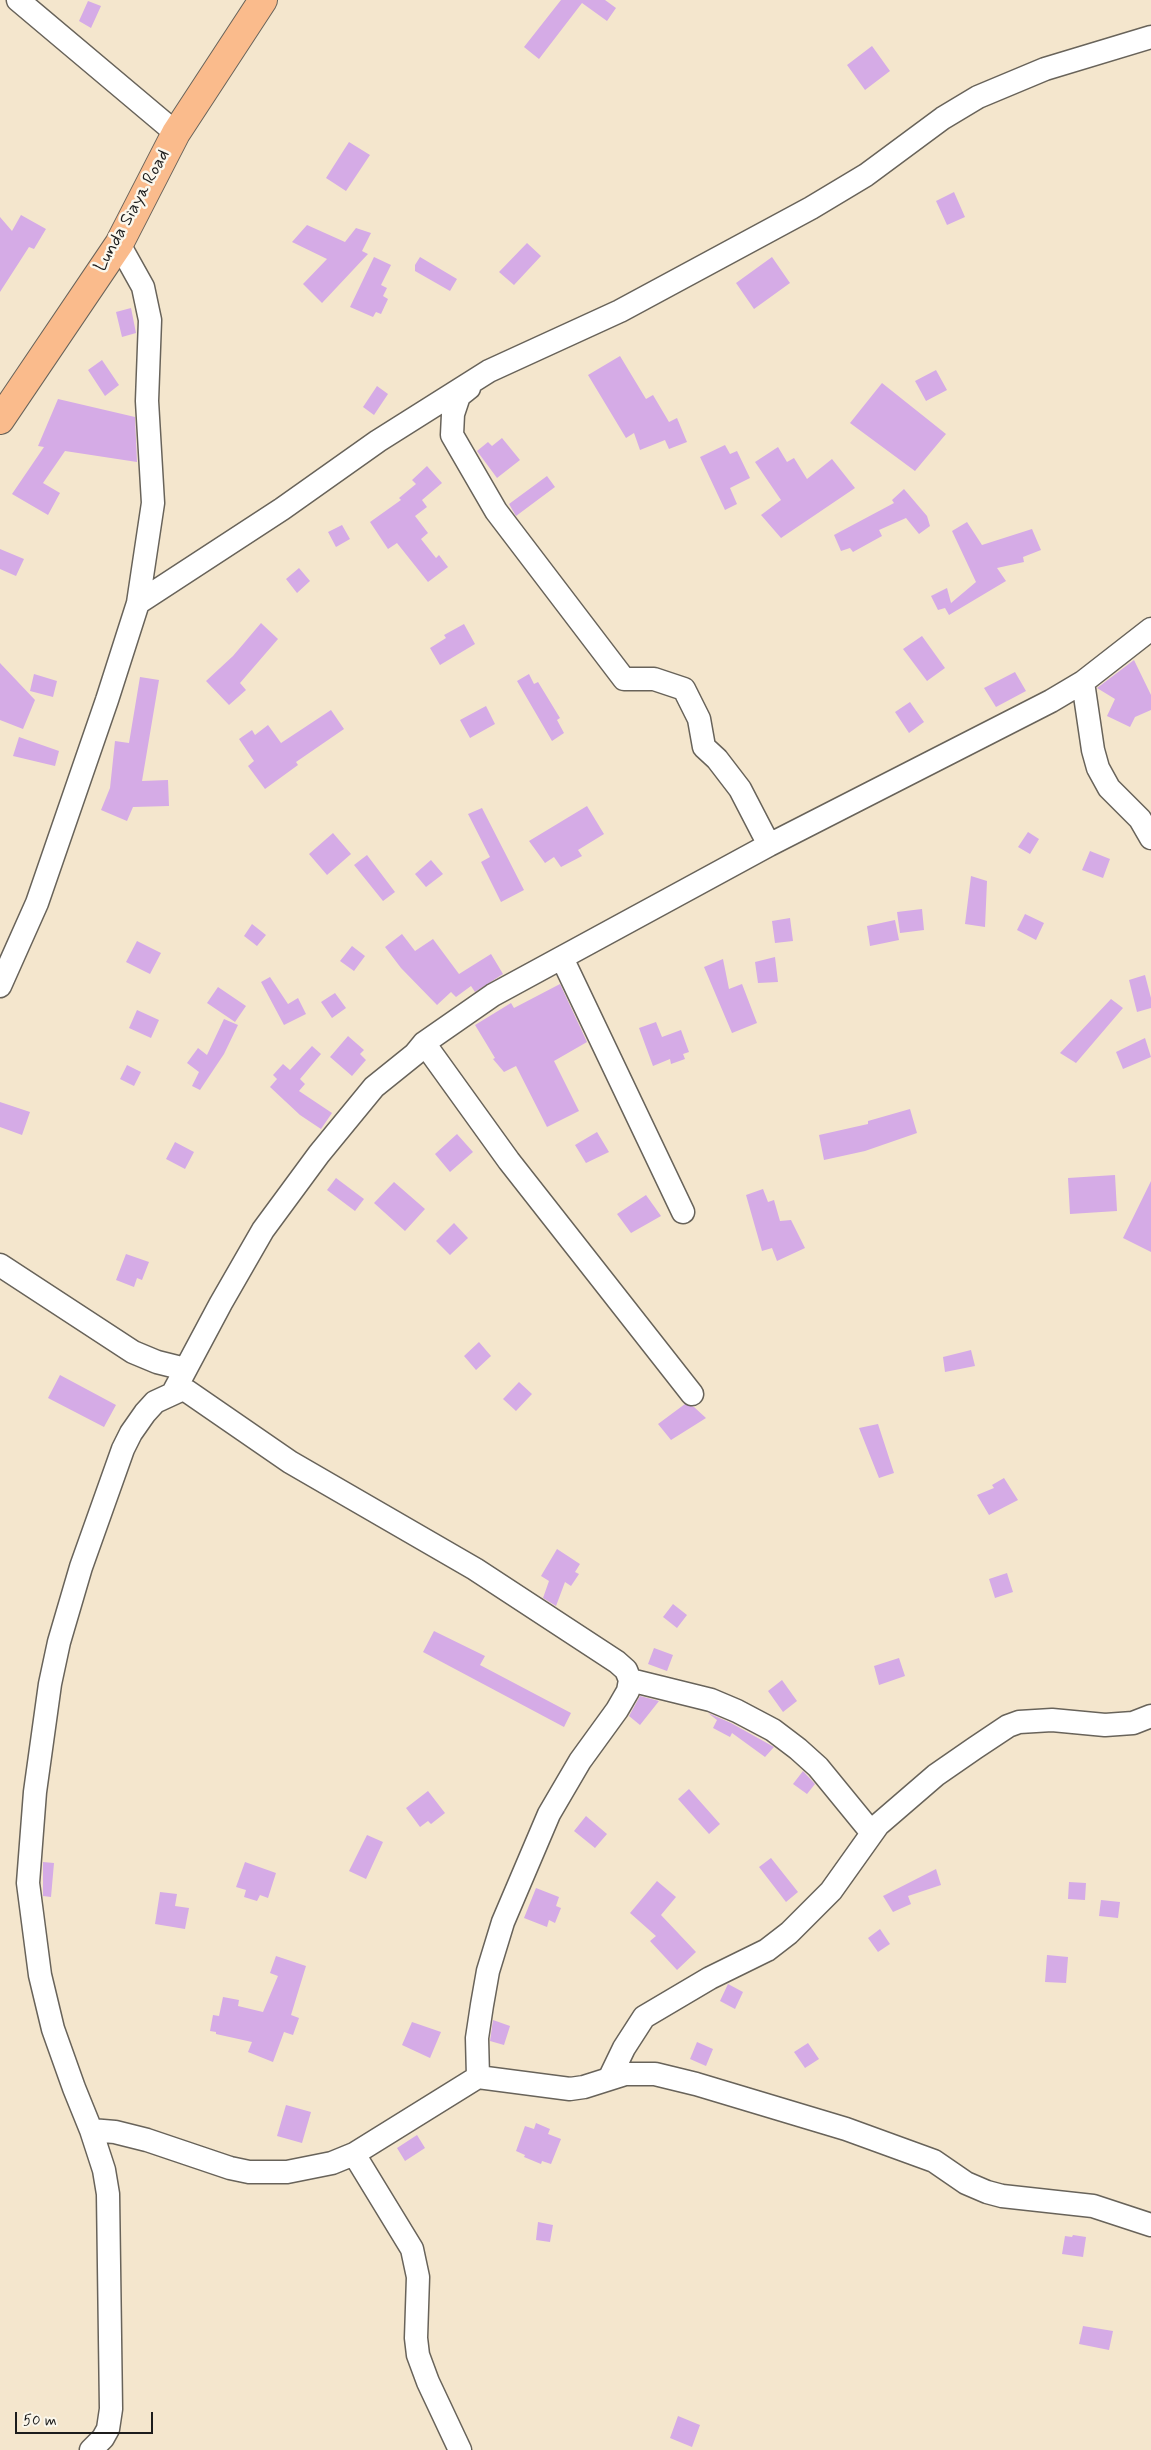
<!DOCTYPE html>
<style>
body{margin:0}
#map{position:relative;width:1151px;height:2450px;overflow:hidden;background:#f4e6cd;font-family:Mynerve,sans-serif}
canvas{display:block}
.scale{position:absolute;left:15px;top:2412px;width:138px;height:22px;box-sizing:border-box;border:2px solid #1c1c1c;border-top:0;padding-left:6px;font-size:15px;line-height:18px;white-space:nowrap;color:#1c1c1c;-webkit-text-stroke:4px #fbf7ec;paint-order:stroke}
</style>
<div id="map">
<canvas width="1151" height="2450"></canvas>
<div class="scale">50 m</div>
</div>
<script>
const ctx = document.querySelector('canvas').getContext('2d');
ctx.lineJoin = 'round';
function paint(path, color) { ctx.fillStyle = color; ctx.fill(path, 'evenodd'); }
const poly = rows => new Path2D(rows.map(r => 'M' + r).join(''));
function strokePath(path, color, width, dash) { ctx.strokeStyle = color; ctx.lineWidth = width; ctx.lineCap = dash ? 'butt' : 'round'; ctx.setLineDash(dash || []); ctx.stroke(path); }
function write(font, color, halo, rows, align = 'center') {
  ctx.font = font + ' Mynerve,sans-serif'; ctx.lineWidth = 5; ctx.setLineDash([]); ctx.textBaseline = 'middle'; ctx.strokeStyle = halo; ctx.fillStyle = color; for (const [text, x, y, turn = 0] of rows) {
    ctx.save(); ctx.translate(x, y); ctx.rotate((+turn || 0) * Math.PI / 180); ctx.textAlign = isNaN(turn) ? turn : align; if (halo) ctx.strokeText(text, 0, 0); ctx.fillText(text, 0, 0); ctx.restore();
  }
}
const building = poly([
 [561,0,605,0,616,8,607,21,582,3,539,59,524,47],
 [88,1,101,6,91,28,79,21],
 [872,46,890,71,865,90,847,65],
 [349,142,370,155,346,191,326,178],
 [954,192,965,217,947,225,936,201],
 [21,215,46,229,34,249,29,247,0,292,0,217,12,231],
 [307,225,345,242,356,228,371,233,362,251,368,254,322,303,303,284,327,259,292,242],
 [527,243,541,256,514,285,499,272],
 [374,257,391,265,381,285,387,288,383,296,388,299,381,314,376,312,373,317,350,307],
 [420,257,457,279,450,291,415,271,415,265],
 [772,257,790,283,754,309,736,283],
 [131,308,136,333,122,337,116,312],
 [620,356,646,399,653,395,669,422,677,418,687,442,669,449,665,440,640,450,634,433,626,438,588,375],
 [102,360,119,385,105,396,88,370],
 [936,370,947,390,926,401,915,381],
 [882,383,946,434,915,471,850,423],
 [377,386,388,394,374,415,363,407],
 [58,399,135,417,137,462,65,451,43,483,60,493,48,515,12,494,44,447,38,446],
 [502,438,520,460,497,478,477,451,488,442,492,446],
 [725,445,730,454,737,451,750,478,730,488,737,504,725,510,700,457],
 [778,447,787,462,794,458,807,479,832,459,855,488,781,538,761,515,781,500,755,462],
 [427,466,442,483,422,500,427,507,415,516,428,533,421,539,436,558,439,555,448,567,428,582,397,543,388,549,370,522,401,500,399,498,416,484,412,480],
 [547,476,555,487,516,516,509,504],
 [904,489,927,516,930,526,919,534,906,518,879,530,882,536,853,552,850,548,841,551,834,535,894,503,892,500],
 [967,522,982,545,1032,529,1041,550,1023,557,1024,562,997,568,1006,581,949,615,945,608,938,610,931,596,947,588,951,603,976,582,952,531],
 [342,525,350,539,336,547,328,532],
 [0,549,24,559,16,576,0,569],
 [299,568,310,581,297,593,286,579],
 [261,623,278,639,240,683,246,690,229,705,206,681,233,656],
 [464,624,475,644,440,665,430,648,446,638,444,635],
 [922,636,945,668,927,681,903,649],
 [1134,660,1151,695,1151,710,1135,717,1130,727,1107,716,1115,699,1097,688],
 [0,663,35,700,23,729,0,720],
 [1015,672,1026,691,996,707,984,688],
 [34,674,57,681,53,697,30,691],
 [529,674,534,684,538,682,560,718,557,720,564,733,552,741,517,681],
 [140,677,159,680,142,781,168,780,169,806,133,807,127,821,101,810,110,788,115,741,129,743],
 [910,702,924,722,909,733,895,712],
 [486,706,495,724,470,738,460,720],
 [331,710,344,729,296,762,298,765,265,789,248,766,254,761,239,739,252,730,255,735,268,725,281,743],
 [19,737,59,751,55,766,13,756],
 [587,806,604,834,578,850,582,856,561,867,554,857,545,863,529,841],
 [482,808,524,890,501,902,481,862,490,857,468,814],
 [1028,832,1039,839,1030,854,1018,847],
 [333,833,351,854,327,875,309,854],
 [1090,851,1110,859,1103,878,1082,870],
 [367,855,395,892,383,901,354,865],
 [431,860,443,874,426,887,415,874],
 [971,876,987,881,985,927,965,924],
 [922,909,924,930,900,933,897,912],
 [1025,914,1044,923,1036,940,1017,930],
 [790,918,793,941,775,943,772,921],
 [895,920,899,940,870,946,867,926],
 [252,924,266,935,257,946,244,936],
 [402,934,415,951,433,939,459,974,491,954,503,974,475,992,471,986,456,997,451,992,437,1005,401,968,385,947],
 [137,941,161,953,150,974,126,962],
 [352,946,365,956,354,971,340,961],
 [775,957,778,982,758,983,755,962],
 [723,959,729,989,742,984,757,1023,732,1033,704,967],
 [1145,975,1151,998,1151,1008,1137,1012,1129,980],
 [270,977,288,1004,298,998,306,1014,284,1025,261,982],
 [560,984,587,1042,554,1061,579,1111,547,1127,516,1066,504,1072,493,1059,495,1058,475,1025,511,1003,514,1008],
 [218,987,246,1006,235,1022,207,1003],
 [335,993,346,1008,332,1018,321,1002],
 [1111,999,1123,1008,1076,1063,1060,1053],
 [137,1010,159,1020,151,1038,129,1028],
 [224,1019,238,1025,224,1054,200,1090,192,1086,199,1072,187,1063,198,1048,207,1055],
 [656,1022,662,1037,681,1030,689,1052,683,1054,685,1059,671,1064,670,1059,653,1066,639,1028],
 [348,1036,364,1050,360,1054,366,1060,352,1076,330,1057],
 [1145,1038,1151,1057,1123,1069,1116,1052],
 [312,1046,321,1054,300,1079,305,1084,299,1091,332,1113,321,1129,300,1115,270,1087,277,1079,273,1075,283,1064,290,1070],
 [127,1065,141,1072,134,1086,120,1079],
 [0,1102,30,1112,22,1135,0,1127],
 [910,1109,917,1133,865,1151,824,1160,819,1135,868,1124,868,1121],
 [597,1132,609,1152,586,1163,575,1145],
 [457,1134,473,1152,450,1172,435,1154],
 [175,1142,194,1152,185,1169,166,1159],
 [1115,1175,1117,1211,1070,1214,1068,1178],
 [336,1178,364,1199,355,1211,327,1190],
 [1151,1181,1151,1252,1123,1238],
 [394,1182,425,1209,405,1231,374,1203],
 [763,1189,768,1202,774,1200,780,1221,791,1220,805,1248,777,1261,772,1248,762,1251,746,1195],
 [646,1195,661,1216,631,1233,617,1214],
 [454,1223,468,1238,450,1255,436,1241],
 [126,1254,149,1262,142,1280,137,1278,134,1287,116,1280],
 [479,1342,491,1356,476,1370,464,1356],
 [971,1350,975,1366,945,1372,943,1357],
 [60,1375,116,1405,104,1427,48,1398],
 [519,1382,532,1394,516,1411,503,1399],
 [685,1404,694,1407,706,1418,671,1440,658,1424],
 [878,1424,894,1473,879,1478,859,1428],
 [1004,1478,1018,1500,989,1515,977,1495,994,1488,992,1485],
 [557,1549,580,1564,575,1572,579,1574,571,1586,565,1582,556,1606,543,1598,549,1581,541,1576],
 [1007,1573,1013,1592,995,1598,989,1579],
 [673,1604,687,1615,677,1628,663,1617],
 [434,1631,485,1656,480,1665,571,1713,564,1727,423,1652],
 [654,1648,673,1655,667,1671,648,1664],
 [899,1658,905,1676,879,1685,874,1666],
 [782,1680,797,1701,783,1712,768,1691],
 [640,1696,659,1701,640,1725,629,1716],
 [708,1713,731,1723,774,1747,765,1757,732,1733,730,1737,713,1728,717,1720],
 [803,1771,815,1784,807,1794,793,1784],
 [689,1789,720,1824,709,1834,678,1799],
 [428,1791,445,1813,431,1824,428,1821,420,1827,406,1808],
 [586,1816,607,1834,595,1848,574,1831],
 [367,1835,383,1842,366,1879,349,1871],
 [771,1858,798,1892,786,1902,759,1867],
 [43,1862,54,1863,51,1897,43,1896],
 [245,1862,276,1873,268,1898,260,1895,257,1901,244,1897,246,1890,236,1887],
 [936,1869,941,1885,908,1896,911,1904,893,1912,883,1896],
 [657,1881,676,1897,661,1915,696,1952,677,1970,650,1941,656,1936,630,1913],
 [1069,1882,1086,1883,1085,1900,1068,1899],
 [536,1888,559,1897,556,1906,561,1908,555,1923,549,1920,547,1927,524,1918],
 [160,1892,177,1894,175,1906,189,1908,185,1929,155,1924],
 [1101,1900,1120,1902,1118,1918,1099,1916],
 [880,1929,890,1944,878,1952,868,1938],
 [1047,1955,1068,1957,1066,1983,1045,1982],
 [276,1956,306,1966,291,2015,299,2018,293,2035,284,2032,273,2062,248,2052,252,2042,216,2034,216,2032,210,2031,213,2015,219,2016,223,1997,239,2000,238,2006,263,2012,278,1976,270,1973],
 [728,1984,743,1992,735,2009,720,2001],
 [493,2020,510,2026,504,2045,490,2041],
 [412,2022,441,2032,430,2058,402,2045],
 [697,2042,713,2049,706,2066,690,2059],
 [808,2043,819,2059,805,2068,794,2052],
 [286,2105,311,2112,302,2143,277,2136],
 [536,2123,550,2129,548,2134,561,2139,551,2164,542,2161,541,2164,524,2157,525,2155,516,2151,525,2126,534,2129],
 [417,2135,425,2148,405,2161,397,2148],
 [538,2222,553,2225,550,2242,536,2240],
 [1073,2235,1086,2237,1083,2257,1062,2254,1065,2236,1072,2237],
 [1083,2326,1113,2331,1109,2350,1079,2344],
 [678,2416,700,2425,692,2447,670,2438]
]);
const minor = poly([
 [18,0,176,133],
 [469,388,459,396,453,414,452,435,496,511,624,679,654,679,684,689,699,719,704,747,717,759,740,789,769,845],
 [138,603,282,509,378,441,489,371,620,311,811,208,866,175,943,118,978,97,1045,69,1151,37],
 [1083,682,1093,750,1098,768,1109,788,1140,819,1151,838],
 [562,958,683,1212],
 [0,986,37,903,107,700,138,603,153,503,147,401,150,320,143,287,119,244],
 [424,1043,509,1161,692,1394],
 [0,1265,133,1352,157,1362,185,1369],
 [173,1393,221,1303,263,1230,319,1154,374,1087,415,1054,424,1043,493,995,769,845,1051,701,1083,682,1151,629],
 [630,1680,711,1700,737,1711,773,1730,798,1749,818,1767,872,1833],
 [610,2077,624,2048,644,2017,710,1978,767,1950,789,1933,831,1891,878,1825,936,1775,975,1748,1008,1726,1019,1722,1052,1720,1105,1725,1133,1723,1151,1716],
 [91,2130,74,2088,53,2029,40,1975,28,1883,35,1792,50,1684,59,1642,81,1567,123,1449,131,1433,145,1413,155,1402,181,1390,187,1391,290,1462,475,1569,617,1662,626,1670,630,1680,628,1691,617,1710,580,1761,549,1814,503,1922,488,1971,482,2005,477,2038,478,2077],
 [354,2154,412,2249,418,2277,416,2338,418,2355,428,2382,460,2450],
 [91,2450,103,2438,108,2429,111,2409,108,2194,104,2170,91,2130,115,2132,147,2140,230,2168,249,2172,287,2172,332,2163,354,2154,478,2077,570,2089,584,2087,625,2074,655,2074,696,2084,846,2129,934,2161,966,2183,987,2192,1002,2196,1093,2206,1151,2225]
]);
const major = poly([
 [0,420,119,244,176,133,263,0]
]);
const streetNames = [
 ["Lunda Siaya Road",133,211,-61]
];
paint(building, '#d5abe6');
strokePath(minor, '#68635a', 25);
strokePath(major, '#68635a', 30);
strokePath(minor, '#fff', 22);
strokePath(major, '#fabb8c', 28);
write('18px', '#1c1c1c', '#fbf7ec', streetNames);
</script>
